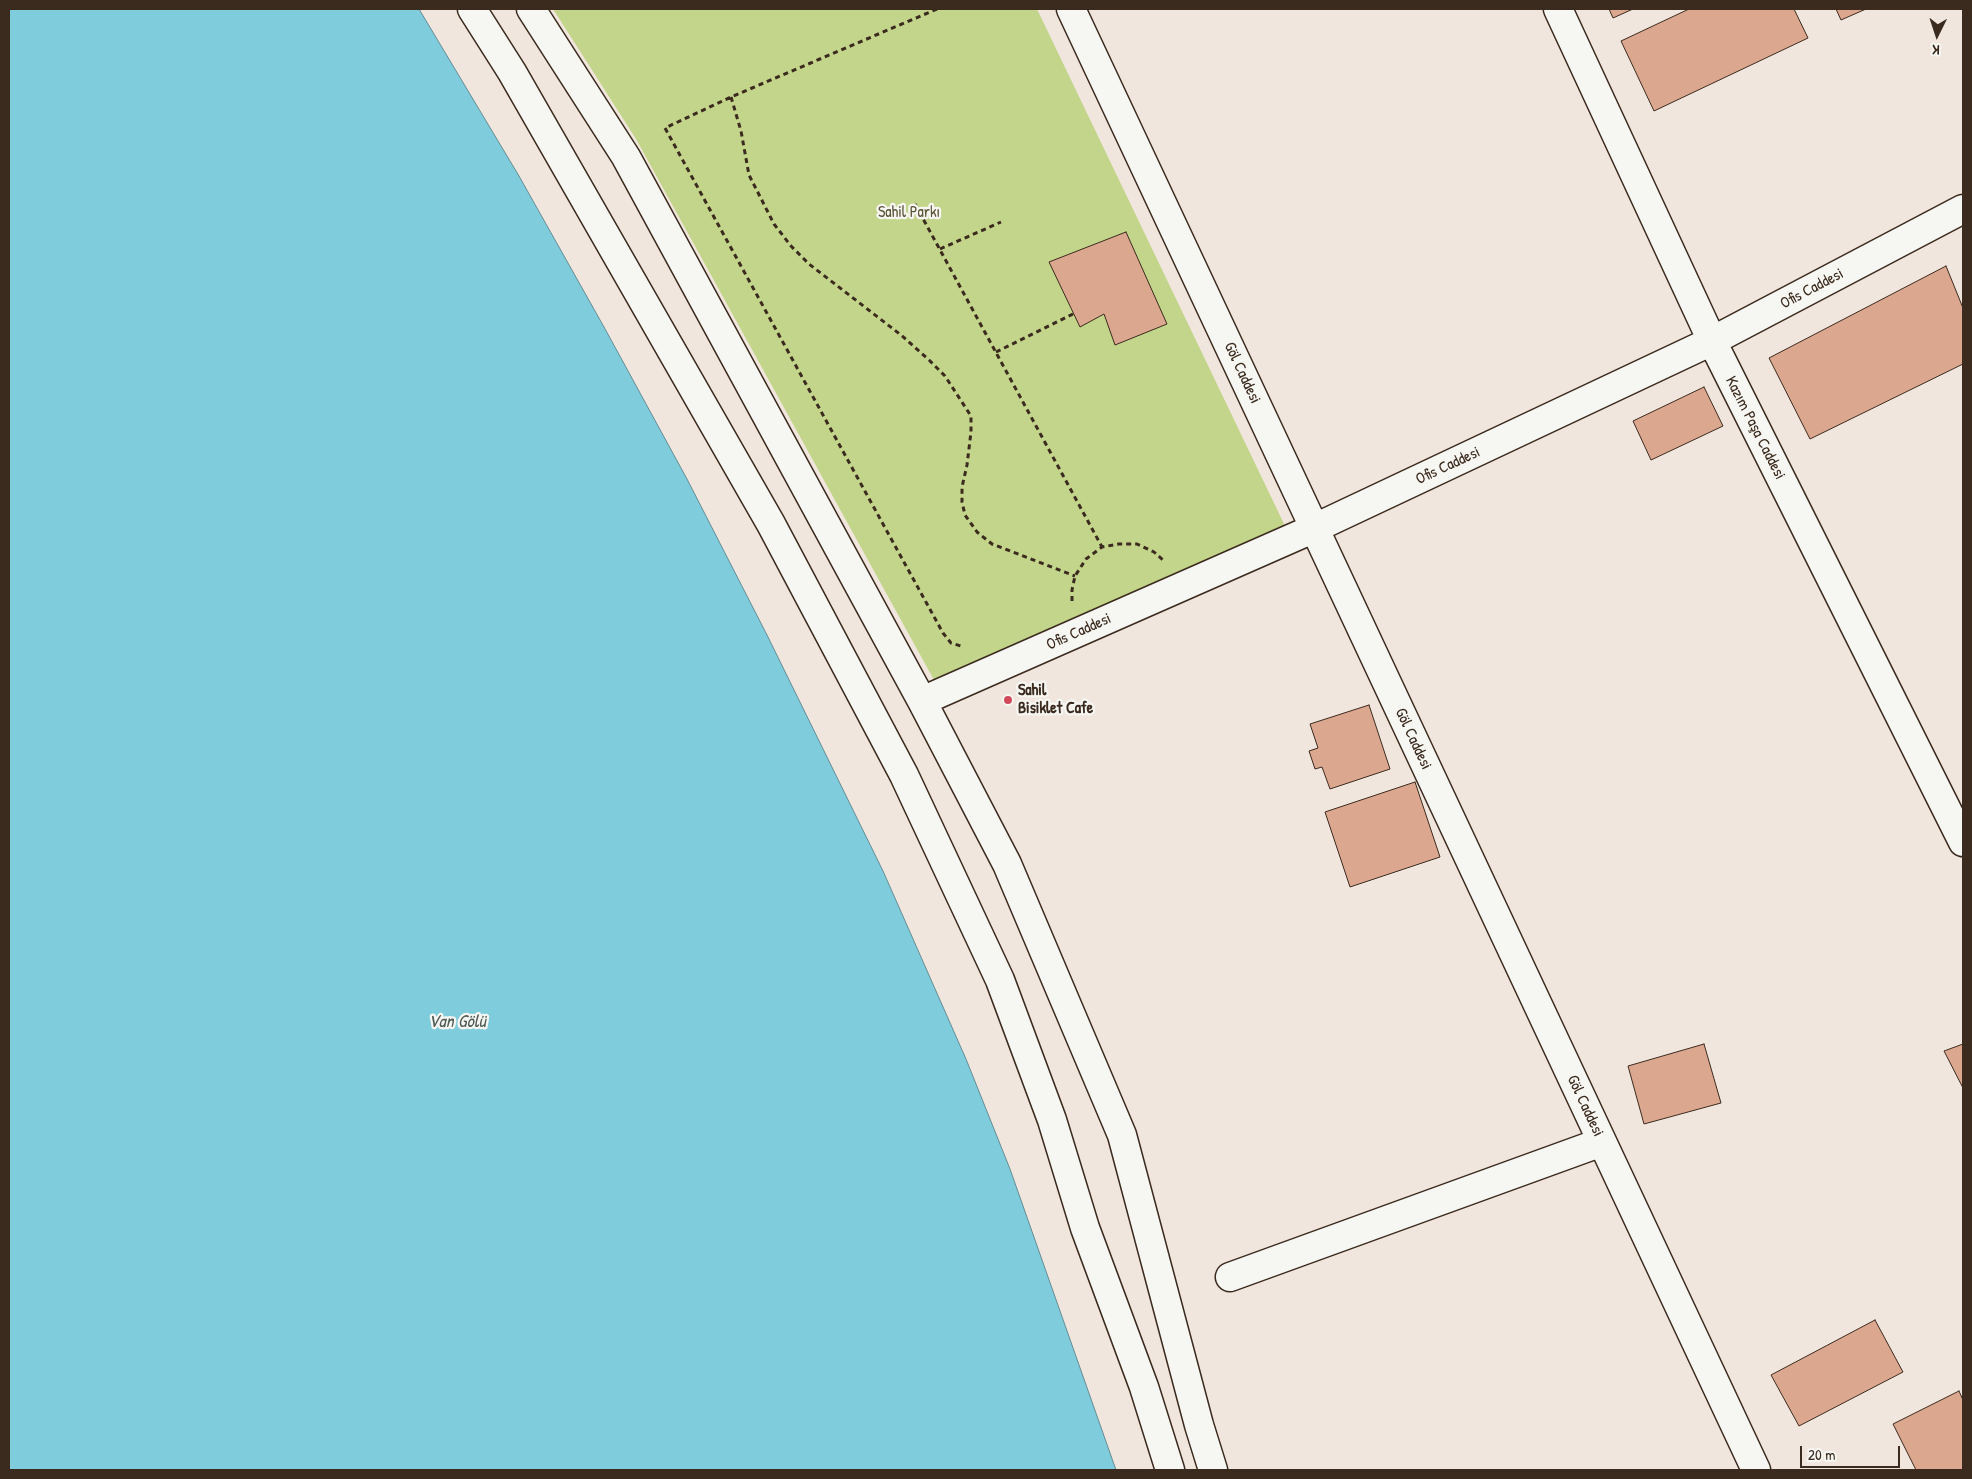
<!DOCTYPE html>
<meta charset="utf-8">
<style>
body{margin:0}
#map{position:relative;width:1972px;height:1479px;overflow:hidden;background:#f1e6de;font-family:"Patrick Hand",sans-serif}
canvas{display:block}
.frame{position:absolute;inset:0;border:10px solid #3b2a1e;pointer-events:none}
.north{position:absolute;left:1912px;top:10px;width:50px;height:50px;-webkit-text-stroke:4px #f6f6f2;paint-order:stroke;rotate:184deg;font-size:14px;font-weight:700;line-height:20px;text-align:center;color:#3b2a1e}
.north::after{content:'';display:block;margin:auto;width:18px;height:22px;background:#3b2a1e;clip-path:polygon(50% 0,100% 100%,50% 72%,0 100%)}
.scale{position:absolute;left:1800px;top:1446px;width:100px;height:22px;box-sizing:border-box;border:2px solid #3b2a1e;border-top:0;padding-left:6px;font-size:15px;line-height:18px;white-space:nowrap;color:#3b2a1e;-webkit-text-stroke:4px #f6f6f2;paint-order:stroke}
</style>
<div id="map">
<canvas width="1972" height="1479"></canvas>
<div class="frame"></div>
<div class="north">K</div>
<div class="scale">20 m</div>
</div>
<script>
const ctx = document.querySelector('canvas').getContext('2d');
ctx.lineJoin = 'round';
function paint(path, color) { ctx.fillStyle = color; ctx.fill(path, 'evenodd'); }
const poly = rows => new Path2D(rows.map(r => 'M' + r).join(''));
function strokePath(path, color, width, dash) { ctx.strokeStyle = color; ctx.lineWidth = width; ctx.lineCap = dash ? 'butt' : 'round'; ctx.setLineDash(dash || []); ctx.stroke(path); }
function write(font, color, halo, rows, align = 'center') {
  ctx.font = font + ' "Patrick Hand",sans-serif'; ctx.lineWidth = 4.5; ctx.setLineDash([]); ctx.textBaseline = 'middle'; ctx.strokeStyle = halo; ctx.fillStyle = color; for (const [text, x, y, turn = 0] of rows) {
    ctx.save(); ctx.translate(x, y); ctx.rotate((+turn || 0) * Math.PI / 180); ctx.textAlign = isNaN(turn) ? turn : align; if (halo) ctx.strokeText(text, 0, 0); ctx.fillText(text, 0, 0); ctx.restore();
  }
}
const green = poly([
 [553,9,1037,9,1286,528,934,680,636,139]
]);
const water = poly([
 [9,9,419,9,519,176,604,327,687,479,767,635,883,871,966,1059,1010,1169,1116,1470,9,1470,9,9]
]);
const building = poly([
 [1609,9,1633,9,1613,18,1609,9],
 [1689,9,1794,9,1808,38,1654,111,1621,41,1689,9],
 [1836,9,1866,9,1841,20,1836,9],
 [1126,232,1167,324,1115,345,1104,314,1080,327,1049,262,1126,232],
 [1946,266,1963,308,1963,364,1810,439,1769,358,1946,266],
 [1704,387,1723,426,1651,460,1633,421,1704,387],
 [1369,705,1390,769,1330,789,1322,767,1315,769,1309,751,1318,748,1310,724,1369,705],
 [1415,782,1440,857,1350,887,1325,812,1415,782],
 [1704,1044,1721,1103,1644,1124,1628,1066,1704,1044],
 [1963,1044,1963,1088,1944,1051,1963,1044],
 [1875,1320,1903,1372,1799,1426,1771,1375,1875,1320],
 [1959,1391,1963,1400,1963,1470,1916,1470,1893,1424,1959,1391]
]);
const path = poly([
 [937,9,731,97,665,128,943,633,951,643,964,647],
 [731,97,741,131,749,175,774,224,791,246,809,264,901,335,929,360,945,376,971,416,971,432,967,465,962,487,962,502,965,515,977,532,992,544,1075,576],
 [915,204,1102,547],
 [940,249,1001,222],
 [996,352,1073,314],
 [1072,601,1072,590,1075,576,1086,559,1102,547,1119,544,1137,544,1154,552,1163,560]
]);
const minor = poly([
 [472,9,512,72,771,524,904,775,1000,980,1052,1120,1085,1228,1144,1387,1170,1470],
 [531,9,626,157,922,701,1007,864,1122,1135,1199,1425,1213,1470],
 [1071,9,1756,1470],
 [1558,9,1712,341,1963,842],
 [922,701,1315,528,1712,341,1963,209],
 [1230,1277,1602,1142]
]);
const markers = [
 [1008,700,5,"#d1495b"]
];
const parkNames = [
 ["Sahil Parkı",909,213]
];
const streetNames = [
 ["Ofis Caddesi",1812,289,-28],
 ["Göl Caddesi",1242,373,65],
 ["Kazım Paşa Caddesi",1755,428,63],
 ["Ofis Caddesi",1448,466,-25],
 ["Ofis Caddesi",1079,632,-24],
 ["Göl Caddesi",1413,739,65],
 ["Göl Caddesi",1585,1106,65]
];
const poiNames = [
 ["Sahil",1018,691],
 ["Bisiklet Cafe",1018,709]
];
const waterNames = [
 ["Van Gölü",457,1022]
];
paint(green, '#c3d58a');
paint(water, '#7fccdd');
strokePath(water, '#648b91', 1);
paint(building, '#dba78f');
strokePath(building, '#3b2a1e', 1);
strokePath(minor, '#3b2a1e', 31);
strokePath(path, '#3b2a1e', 3, [5, 4]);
strokePath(minor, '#f6f6f2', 28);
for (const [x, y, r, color] of markers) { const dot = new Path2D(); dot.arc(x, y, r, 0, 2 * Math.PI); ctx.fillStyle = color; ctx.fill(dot); strokePath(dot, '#f6f6f2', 2); }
write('16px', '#5d5539', '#f6f6f2', parkNames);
write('16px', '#3b2a1e', '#f6f6f2', streetNames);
write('bold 16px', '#3b2a1e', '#f6f6f2', poiNames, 'left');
write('italic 18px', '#4f5b57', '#f6f6f2', waterNames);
</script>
